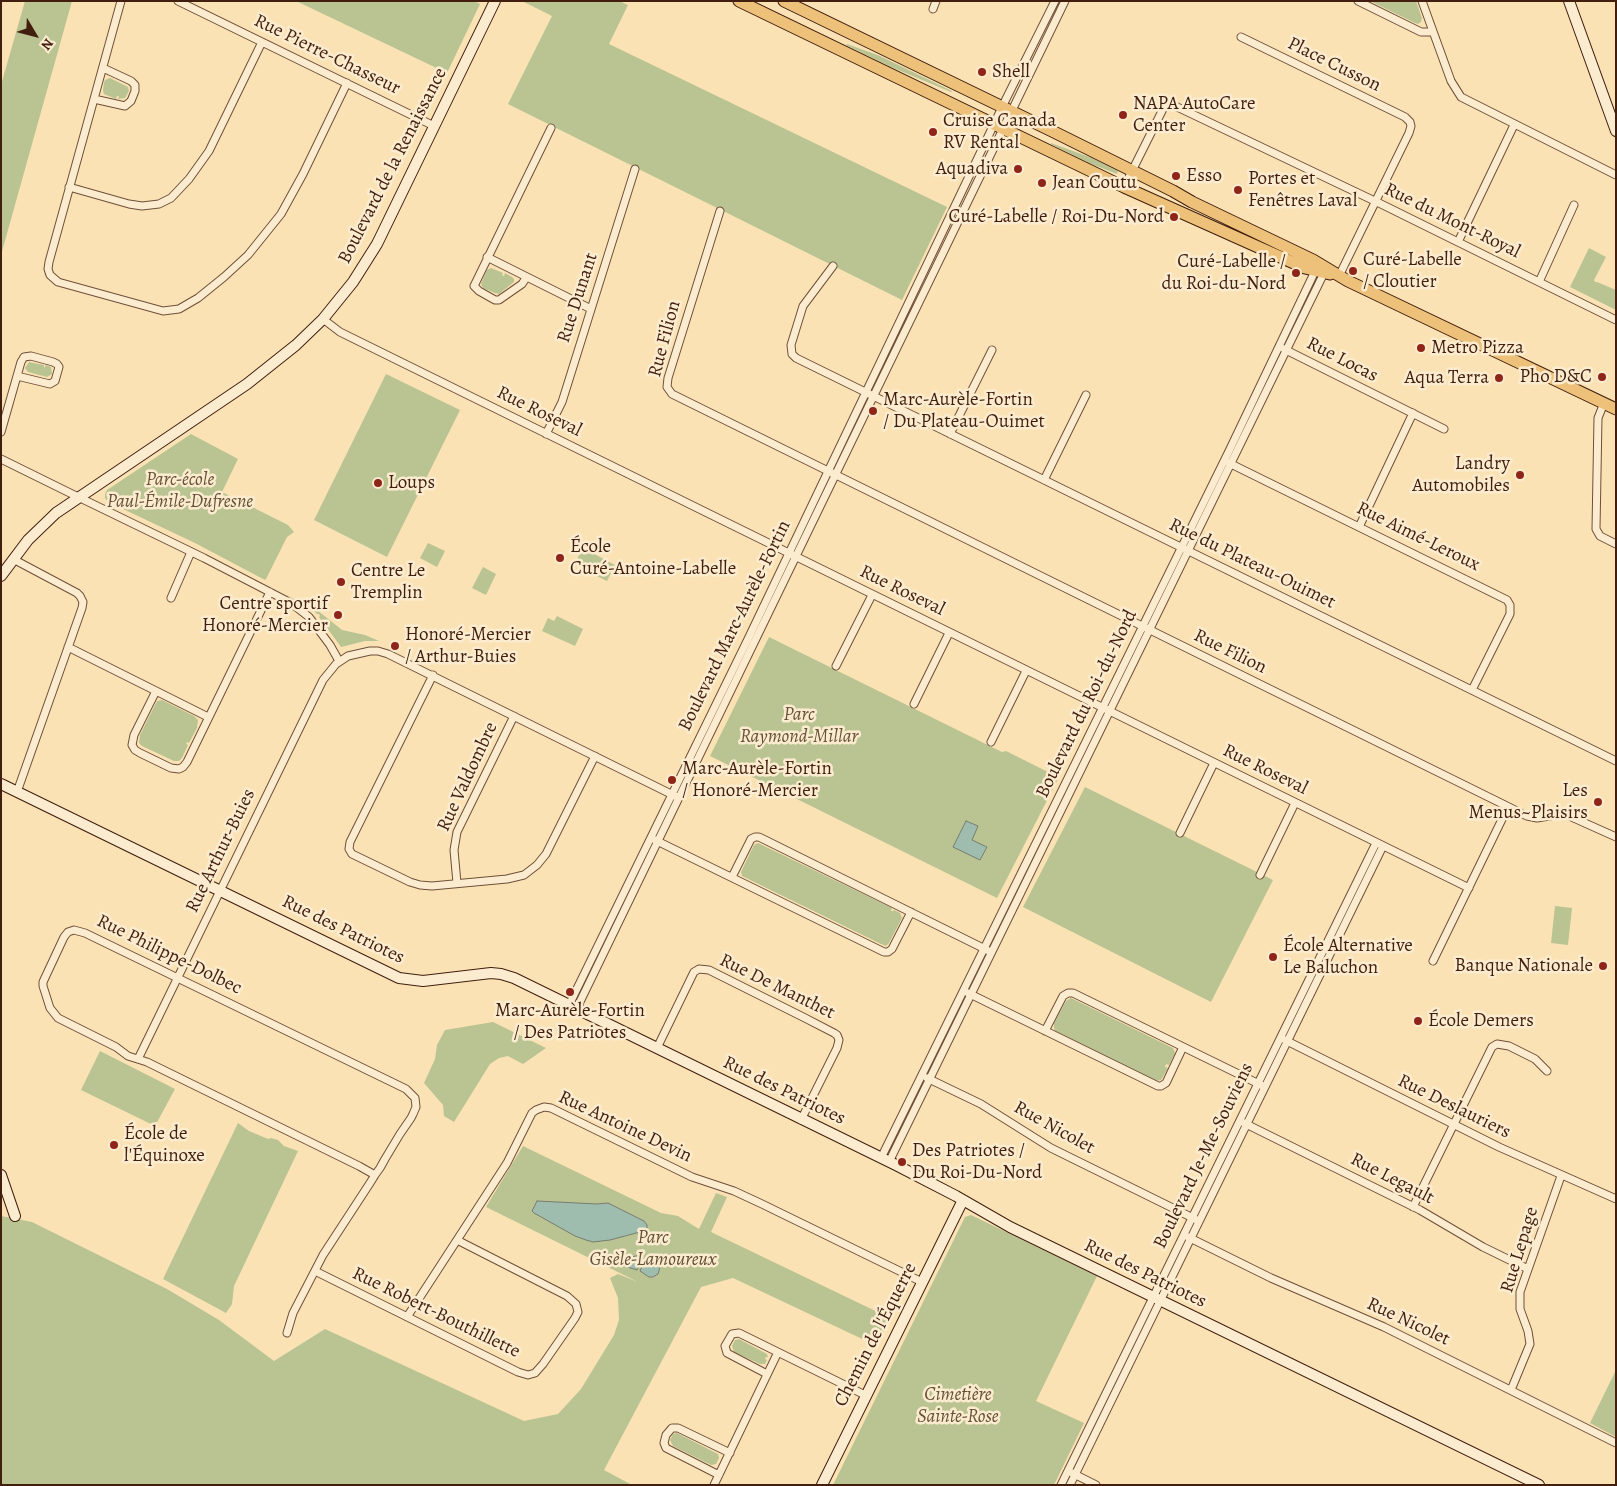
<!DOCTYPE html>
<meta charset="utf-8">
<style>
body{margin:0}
#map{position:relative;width:1617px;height:1486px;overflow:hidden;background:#fae2b5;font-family:Alegreya,serif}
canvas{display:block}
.frame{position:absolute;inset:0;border:2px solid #411e0e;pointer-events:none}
.north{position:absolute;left:10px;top:10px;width:50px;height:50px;-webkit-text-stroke:4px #fceccf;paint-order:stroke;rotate:127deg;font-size:14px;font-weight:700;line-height:20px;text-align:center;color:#411e0e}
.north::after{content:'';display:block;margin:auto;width:18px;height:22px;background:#411e0e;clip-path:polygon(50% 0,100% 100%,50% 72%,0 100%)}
</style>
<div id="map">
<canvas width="1617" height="1486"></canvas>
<div class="frame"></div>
<div class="north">N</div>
</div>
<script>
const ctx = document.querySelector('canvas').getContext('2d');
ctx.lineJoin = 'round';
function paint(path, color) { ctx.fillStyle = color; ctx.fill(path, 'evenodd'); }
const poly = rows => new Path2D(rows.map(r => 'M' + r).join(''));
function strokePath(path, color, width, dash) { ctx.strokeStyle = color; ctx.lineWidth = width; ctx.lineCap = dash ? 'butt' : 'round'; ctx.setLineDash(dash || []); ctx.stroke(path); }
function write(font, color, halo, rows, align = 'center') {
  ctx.font = font + ' Alegreya,serif'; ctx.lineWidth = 5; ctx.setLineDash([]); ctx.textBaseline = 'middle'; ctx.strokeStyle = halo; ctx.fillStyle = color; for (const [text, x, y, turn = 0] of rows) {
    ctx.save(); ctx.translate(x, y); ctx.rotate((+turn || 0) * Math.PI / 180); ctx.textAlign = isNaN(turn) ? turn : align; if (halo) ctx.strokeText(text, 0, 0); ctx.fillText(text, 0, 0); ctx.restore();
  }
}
const green = poly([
 [25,1,72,1,1,255,1,85],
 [296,1,474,1,480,4,447,73],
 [522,1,619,1,628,5,609,44,947,207,902,300,508,104,552,16],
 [1370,1,1416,1,1422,18,1421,22,1418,24,1415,23],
 [847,44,880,56,952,91,951,92,891,67,846,45],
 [110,78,128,87,129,91,125,98,118,99,119,96,117,96,116,99,104,94,103,91,104,83,105,80],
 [1051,143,1092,158,1118,171,1117,174,1089,163,1051,144],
 [1589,248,1606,257,1594,280,1595,282,1597,282,1616,290,1616,310,1570,287],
 [491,268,503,273,502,275,504,276,505,273,512,277,514,279,514,282,499,294,495,293,483,288,481,284,482,281,487,270],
 [29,362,44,365,44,368,46,365,51,367,52,374,47,377,28,372,25,368],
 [386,374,460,410,387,557,314,520],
 [191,434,238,459,222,492,288,525,294,532,287,537,266,579,265,580,195,543,121,508,122,506,118,504,117,506,108,502,105,498,105,494,107,490],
 [428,543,445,551,437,567,420,558],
 [583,548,615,565,607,581,580,568,583,562,577,559],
 [483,567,496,574,486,595,472,588],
 [313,610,317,610,342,630,365,635,379,641,365,641,341,647,319,617,320,616,319,614,317,614],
 [557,616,583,629,575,646,542,631,548,618,554,621],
 [769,637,1002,752,1006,751,1050,773,1051,776,1058,779,997,898,710,756],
 [162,700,194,716,198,720,197,728,189,743,187,742,186,744,188,745,182,758,179,761,174,761,142,746,139,743,140,735,157,701],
 [1085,787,1273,880,1211,1002,1023,907],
 [758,843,892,908,891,911,893,911,894,910,900,913,902,918,889,943,886,946,881,944,742,876,741,872,754,845],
 [1555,906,1572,908,1568,945,1551,943],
 [1071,998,1173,1048,1175,1053,1169,1065,1166,1064,1165,1067,1168,1068,1161,1080,1156,1081,1055,1031,1054,1028,1054,1023,1066,1001],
 [493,1022,546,1048,523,1064,508,1056,499,1058,490,1064,454,1122,444,1116,443,1105,424,1083,435,1059,437,1045,445,1030],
 [100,1051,175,1089,155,1126,81,1090],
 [238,1123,249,1131,268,1139,271,1138,278,1140,284,1146,298,1151,234,1286,232,1304,226,1313,163,1279],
 [523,1146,661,1213,678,1216,699,1229,716,1193,727,1197,711,1232,890,1318,877,1346,733,1278,701,1287,604,1470,632,1485,1,1485,1,1216,32,1222,167,1289,219,1320,274,1361,325,1329,524,1421,558,1414,581,1389,614,1335,619,1320,618,1298,610,1278,618,1274,638,1282,486,1207],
 [971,1215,1097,1276,1036,1401,1084,1423,1054,1485,833,1485,965,1217],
 [739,1339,767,1354,768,1357,766,1357,765,1359,767,1360,765,1364,760,1364,734,1352,732,1346,735,1340],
 [1616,1370,1616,1437,1590,1423],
 [677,1433,718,1454,719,1458,716,1464,711,1465,673,1446,670,1440,673,1434]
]);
const water = poly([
 [966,821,978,826,972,840,987,847,980,860,953,847,966,821],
 [537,1201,597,1204,608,1203,644,1221,647,1225,647,1228,640,1232,610,1240,593,1242,586,1240,575,1236,534,1213,532,1211,537,1201],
 [637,1256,642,1260,637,1270,614,1263,614,1259,637,1256],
 [649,1259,659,1261,661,1264,658,1274,653,1277,649,1277,640,1271,643,1264,649,1259]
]);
const street = poly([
 [121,1,49,262,48,269,50,275,58,282,163,311,179,309,198,298,224,277,248,255,281,214,303,174,347,83],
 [178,1,434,126],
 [1358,1,1421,32,1433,32],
 [1422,1,1451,81,1461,97,1616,175],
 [933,9,936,1],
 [1241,37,1405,117,1410,122,1411,126,1409,133,1339,276],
 [94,99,125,106,131,101,135,91,135,85,131,81,103,68],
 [69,187,129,204,142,206,159,204,171,198,189,179,209,151,262,42],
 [1124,187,1163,109,1167,105,1173,105,1381,204,1616,320],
 [720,211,668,378,667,387,672,394,1527,816,1537,818,1555,815,1567,815,1616,837],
 [1458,242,1514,125],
 [487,257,591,309],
 [833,266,803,306,791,345,792,354,796,358,1616,761],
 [526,278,522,284,499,300,495,300,479,291,474,286,551,128],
 [1539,282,1574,205],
 [323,319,340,332,1469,888],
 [1284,349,1444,429],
 [1604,403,1598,418,1596,529,1600,536,1616,544],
 [1,432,21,362,24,357,31,356,53,362,57,364,59,367,55,381,50,384,17,376],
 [546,434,562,402,635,169],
 [950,434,992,350],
 [1,459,68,492,204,558,291,603,309,617,330,645,339,661],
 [1229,463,1507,600,1510,605,1510,614,1472,690],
 [1044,480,1086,395],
 [1359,527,1413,413],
 [13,559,77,593,80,596,83,602,82,608,17,792],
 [171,598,191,552],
 [68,647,208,717],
 [836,666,872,595],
 [433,675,350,842,349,849,352,854,410,882,420,885,432,886,507,879,524,875,537,865,546,854,595,756],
 [156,691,134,735,132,745,135,750,140,753,171,768,179,769,183,767,187,762,270,592],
 [914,704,949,633],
 [991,742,1026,671],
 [1180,833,1214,763],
 [655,840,884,952,888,952,892,949,911,912],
 [1260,875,1295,803],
 [732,877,751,839,755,837,759,837,987,950],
 [457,883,454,850,457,832,514,716],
 [1433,961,1508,807],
 [968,993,1158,1086,1161,1086,1166,1083,1183,1047],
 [569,1005,748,639,1006,99,1055,1],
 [577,1008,1065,1],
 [1045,1031,1063,996,1068,993,1073,993,1261,1085],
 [1285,1040,1499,1147,1616,1199],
 [657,1048,692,976,694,972,699,969,709,970,805,1018,834,1033,837,1035,839,1040,837,1048,801,1120],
 [138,1059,323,680,336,664,348,656,370,651,378,651,388,654,675,796],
 [927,1078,981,1104,1051,1148,1195,1219],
 [1244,1123,1420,1210,1483,1247,1528,1269],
 [881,1158,1229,451,1317,267],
 [889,1162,1325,271],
 [1413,1207,1492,1047,1497,1044,1509,1046,1535,1059,1547,1071],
 [1188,1237,1271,1278,1384,1327,1616,1443],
 [315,1271,518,1372,528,1375,535,1373,543,1364,575,1318,578,1312,576,1304,567,1296,457,1240],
 [407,1317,507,1163,532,1113,536,1110,544,1107,551,1108,692,1177,734,1191,762,1204,922,1282],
 [287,1333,293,1313,323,1255,370,1183,375,1175,380,1168,385,1159,400,1134,411,1118,413,1114,416,1107,415,1098,406,1089,85,933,74,930,68,932,64,937,43,982,43,986,50,1008,58,1018,116,1047,128,1056,147,1062,359,1166,375,1175],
 [767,1374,727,1353,725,1346,732,1334,739,1333,865,1395],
 [1511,1390,1530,1344,1528,1331,1520,1309,1520,1292,1561,1176],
 [1072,1473,1096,1485],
 [719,1475,666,1448,664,1443,666,1435,672,1428,678,1428,730,1453],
 [714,1485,778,1352],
 [1061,1485,1376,843],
 [1070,1485,1383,846]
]);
const secondary = poly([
 [1569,1,1616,131],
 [1,576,28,540,56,513,247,384,296,345,323,319,353,282,377,244,495,1],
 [1,784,399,978,423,981,491,973,501,974,514,978,896,1165,956,1196,1010,1227,1539,1485],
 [1,1175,15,1216],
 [822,1485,963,1200]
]);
const primary = poly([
 [739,1,1124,187,1305,268,1330,274],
 [784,1,1052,131,1173,191,1192,202,1313,260,1348,281,1616,409]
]);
const markers = [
 [982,72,5,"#8f2418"],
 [1123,115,5,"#8f2418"],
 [933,132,5,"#8f2418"],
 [1018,169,5,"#8f2418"],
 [1176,176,5,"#8f2418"],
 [1042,183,5,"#8f2418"],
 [1238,190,5,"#8f2418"],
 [1174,217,5,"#8f2418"],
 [1353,271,5,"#8f2418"],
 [1296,273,5,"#8f2418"],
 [1421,348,5,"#8f2418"],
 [1602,377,5,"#8f2418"],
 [1499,378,5,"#8f2418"],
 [873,411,5,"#8f2418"],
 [1520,475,5,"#8f2418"],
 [378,483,5,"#8f2418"],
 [560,558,5,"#8f2418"],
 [341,582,5,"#8f2418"],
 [338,615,5,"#8f2418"],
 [395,646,5,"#8f2418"],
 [672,780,5,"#8f2418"],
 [1598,802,5,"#8f2418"],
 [1273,957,5,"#8f2418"],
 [1603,966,5,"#8f2418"],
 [570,992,5,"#8f2418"],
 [1418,1021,5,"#8f2418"],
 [114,1145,5,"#8f2418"],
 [902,1162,5,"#8f2418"]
];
const streetNames = [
 ["Rue Pierre-Chasseur",327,55,26],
 ["Place Cusson",1334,65,26],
 ["Boulevard de la Renaissance",393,166,-63],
 ["Rue du Mont-Royal",1452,221,26],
 ["Rue Dunant",578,298,-72],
 ["Rue Filion",665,339,-75],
 ["Rue Locas",1342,360,27],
 ["Rue Roseval",539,412,26],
 ["Rue Aimé-Leroux",1418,537,26],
 ["Rue du Plateau-Ouimet",1252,564,26],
 ["Rue Roseval",902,591,26],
 ["Boulevard Marc-Aurèle-Fortin",735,626,-64],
 ["Rue Filion",1230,652,26],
 ["Boulevard du Roi-du-Nord",1087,704,-64],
 ["Rue Roseval",1265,770,26],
 ["Rue Valdombre",468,777,-65],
 ["Rue Arthur-Buies",221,851,-64],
 ["Rue des Patriotes",343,930,26],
 ["Rue Philippe-Dolbec",169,955,26],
 ["Rue De Manthet",777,987,26],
 ["Rue des Patriotes",784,1091,26],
 ["Rue Deslauriers",1454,1107,26],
 ["Rue Antoine Devin",625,1127,25],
 ["Rue Nicolet",1054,1128,29],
 ["Boulevard Je-Me-Souviens",1204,1156,-64],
 ["Rue Legault",1392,1179,27],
 ["Rue Lepage",1520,1250,-73],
 ["Rue des Patriotes",1145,1274,26],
 ["Rue Robert-Bouthillette",436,1313,26],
 ["Rue Nicolet",1408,1322,25],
 ["Chemin de l'Équerre",876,1335,-63]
];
const poiNames = [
 ["Shell",992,72],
 ["NAPA AutoCare",1133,104],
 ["Center",1133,126],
 ["Cruise Canada",943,121],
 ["RV Rental",943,143],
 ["Aquadiva",1008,169,"right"],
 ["Esso",1186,176],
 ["Portes et",1248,179],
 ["Fenêtres Laval",1248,201],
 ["Jean Coutu",1052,183],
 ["Curé-Labelle / Roi-Du-Nord",1164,217,"right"],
 ["Curé-Labelle",1363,260],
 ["/ Cloutier",1363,282],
 ["Curé-Labelle /",1286,262,"right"],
 ["du Roi-du-Nord",1286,284,"right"],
 ["Metro Pizza",1431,348],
 ["Pho D&C",1592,377,"right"],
 ["Aqua Terra",1489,378,"right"],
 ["Marc-Aurèle-Fortin",883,400],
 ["/ Du Plateau-Ouimet",883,422],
 ["Landry",1510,464,"right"],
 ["Automobiles",1510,486,"right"],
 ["Loups",388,483],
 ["École",570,547],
 ["Curé-Antoine-Labelle",570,569],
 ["Centre Le",351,571],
 ["Tremplin",351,593],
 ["Centre sportif",328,604,"right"],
 ["Honoré-Mercier",328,626,"right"],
 ["Honoré-Mercier",405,635],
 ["/ Arthur-Buies",405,657],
 ["Marc-Aurèle-Fortin",682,769],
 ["/ Honoré-Mercier",682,791],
 ["Les",1588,791,"right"],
 ["Menus~Plaisirs",1588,813,"right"],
 ["École Alternative",1283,946],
 ["Le Baluchon",1283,968],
 ["Banque Nationale",1593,966,"right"],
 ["Marc-Aurèle-Fortin",570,1011,"center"],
 ["/ Des Patriotes",570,1033,"center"],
 ["École Demers",1428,1021],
 ["École de",124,1134],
 ["l'Équinoxe",124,1156],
 ["Des Patriotes /",912,1151],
 ["Du Roi-Du-Nord",912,1173]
];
const parkNames = [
 ["Parc-école",180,480],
 ["Paul-Émile-Dufresne",180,502],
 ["Parc",799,715],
 ["Raymond-Millar",799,737],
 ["Parc",653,1238],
 ["Gisèle-Lamoureux",653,1260],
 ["Cimetière",958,1395],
 ["Sainte-Rose",958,1417]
];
paint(green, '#b9c492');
paint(water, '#9ebdaf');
strokePath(water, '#797d6f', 1);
strokePath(street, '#6f4f38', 9);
strokePath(secondary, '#411e0e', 12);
strokePath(primary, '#411e0e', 13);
strokePath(street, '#fceccf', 7);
strokePath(secondary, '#fceccf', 10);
strokePath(primary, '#edc17a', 11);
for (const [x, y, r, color] of markers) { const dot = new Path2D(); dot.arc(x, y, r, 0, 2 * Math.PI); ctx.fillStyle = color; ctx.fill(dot); strokePath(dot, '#fceccf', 2); }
write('19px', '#411e0e', '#fceccf', streetNames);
write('19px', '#411e0e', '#fceccf', poiNames, 'left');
write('italic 19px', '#655036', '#fceccf', parkNames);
</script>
